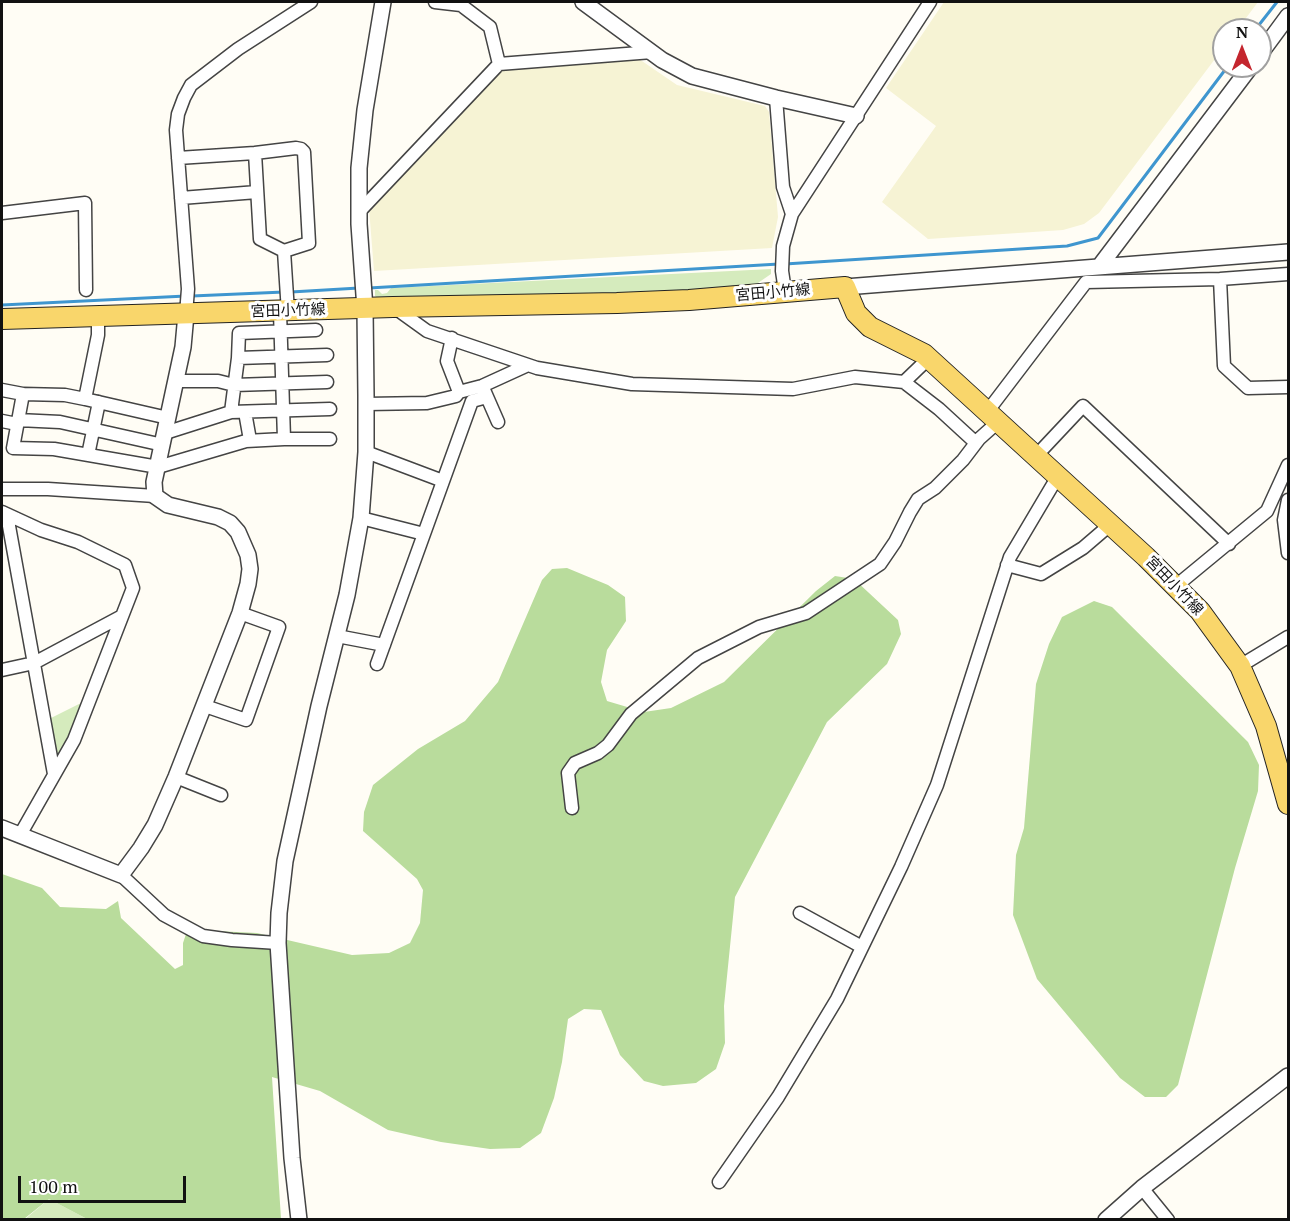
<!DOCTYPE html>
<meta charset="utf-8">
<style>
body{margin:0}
#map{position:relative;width:1290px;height:1221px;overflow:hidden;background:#fffdf5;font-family:"PT Serif",serif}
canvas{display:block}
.frame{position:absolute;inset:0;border:3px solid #111;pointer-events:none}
.north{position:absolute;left:1212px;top:18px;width:60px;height:60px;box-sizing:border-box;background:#fff;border:2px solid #a0a0a0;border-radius:50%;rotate:0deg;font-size:16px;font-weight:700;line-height:24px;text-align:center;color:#111}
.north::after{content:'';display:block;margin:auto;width:21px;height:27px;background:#c4262e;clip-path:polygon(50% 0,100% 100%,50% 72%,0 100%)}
.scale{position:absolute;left:18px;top:1176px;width:168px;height:27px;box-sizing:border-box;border:3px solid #111;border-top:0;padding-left:8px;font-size:18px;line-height:21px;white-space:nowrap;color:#111;-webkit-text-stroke:4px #fff;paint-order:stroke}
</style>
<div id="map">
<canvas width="1290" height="1221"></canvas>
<div class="frame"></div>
<div class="north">N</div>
<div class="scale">100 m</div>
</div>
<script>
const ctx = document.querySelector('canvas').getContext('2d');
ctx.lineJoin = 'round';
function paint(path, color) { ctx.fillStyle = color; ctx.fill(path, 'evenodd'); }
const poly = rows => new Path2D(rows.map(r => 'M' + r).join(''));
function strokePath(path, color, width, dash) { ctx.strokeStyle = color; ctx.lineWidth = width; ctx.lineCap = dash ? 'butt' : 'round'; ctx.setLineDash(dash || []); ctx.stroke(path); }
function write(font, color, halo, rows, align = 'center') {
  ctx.font = font + ' "PT Serif","Noto Sans JP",serif'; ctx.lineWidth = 6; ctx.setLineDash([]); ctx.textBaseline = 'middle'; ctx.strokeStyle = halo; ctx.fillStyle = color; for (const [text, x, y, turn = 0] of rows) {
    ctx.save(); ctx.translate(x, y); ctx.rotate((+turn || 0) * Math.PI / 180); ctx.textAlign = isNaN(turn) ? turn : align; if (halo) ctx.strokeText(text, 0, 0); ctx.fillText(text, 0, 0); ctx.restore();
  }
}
const farmland = poly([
 [944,2,1258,2,1237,30,1224,30,1224,47,1099,213,1084,224,1063,230,928,239,882,202,936,126,886,88],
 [639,59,677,85,765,106,769,112,778,217,772,248,374,271,369,208,499,71]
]);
const green = poly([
 [771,269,771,274,755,285,689,294,381,302,375,296,375,290,378,290,382,294,387,293,391,288],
 [85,701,60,759,54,760,47,720],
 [49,1199,87,1219,24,1220]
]);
const forest = poly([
 [567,568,608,585,625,597,626,621,607,650,601,682,607,701,644,712,671,708,724,682,816,591,835,576,854,579,898,620,901,634,887,664,827,722,735,897,724,1006,725,1043,716,1069,696,1083,663,1086,644,1081,620,1055,601,1010,584,1009,568,1019,562,1062,554,1098,541,1133,520,1148,490,1149,441,1142,388,1130,320,1091,272,1077,281,1219,87,1219,49,1199,24,1219,2,1220,2,874,42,888,60,907,106,909,118,901,121,918,175,969,183,965,183,943,186,934,195,930,257,933,352,955,389,953,410,943,420,923,423,890,417,879,363,831,364,812,373,785,418,749,465,721,498,682,542,580,552,569],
 [1094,601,1112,607,1248,742,1259,765,1258,791,1235,868,1178,1085,1166,1097,1145,1097,1120,1078,1037,979,1013,915,1016,855,1024,828,1036,684,1049,644,1062,617]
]);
const stream = poly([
 [1255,30,1277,2],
 [785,264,1067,246,1098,238,1228,66],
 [369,288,779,264],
 [291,292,359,288],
 [192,296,284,292],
 [2,305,186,296]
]);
const minor = poly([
 [435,2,461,5,490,27,499,64,652,52],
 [776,98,783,187,792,214],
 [255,153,296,148,301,149,304,152,309,243,284,251],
 [178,158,255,153,260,239,284,251,288,312],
 [181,198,257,192],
 [2,213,85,203,86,290],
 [358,213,499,64],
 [1220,279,1224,366,1248,388,1288,387],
 [785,291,782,271,783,246,792,214,930,2],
 [395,308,427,331,537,368,632,384,793,389,855,377,904,382,929,358],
 [186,314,188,289,176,130,178,114,184,98,191,85,238,49,311,2],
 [98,317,98,335,85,399,168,418],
 [316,330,239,333,238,358,327,355],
 [452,338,447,361,459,392,482,386,528,365],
 [177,381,218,381,234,385,327,382],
 [904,382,939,409,976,443],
 [2,390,23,394],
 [484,390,498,422],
 [85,399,65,395,23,394,13,448,54,449,158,467,246,441,284,439,280,312],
 [366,404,427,403,456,396,459,392],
 [231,412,238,358],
 [245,412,250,440],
 [987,412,1086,282,1220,279,1288,274],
 [18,420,60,422,163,445],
 [2,421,17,424],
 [165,433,231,412,330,409],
 [284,439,330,439],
 [366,452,443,481],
 [88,455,99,402],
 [1036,456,1083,406,1229,544],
 [2,489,48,489,155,496],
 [1288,500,1284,520,1288,553],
 [2,512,41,530,78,542,125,565,133,588,74,740,20,835],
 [7,515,54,774],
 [361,518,424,534],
 [1007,565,1041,574,1083,548,1111,524],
 [1176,586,1267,511,1288,465],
 [337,636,384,645],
 [377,664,472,401,487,397],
 [1240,666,1288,637],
 [2,670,34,663,122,616],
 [205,706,246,720,279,627,240,613],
 [176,777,221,795],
 [572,808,568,773,575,763,598,753,608,745,631,714,698,658,759,627,806,613,880,564,895,542,910,512,918,499,935,488,963,460,979,439,998,422],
 [121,875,164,915,203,936,232,940,278,943],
 [800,913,862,947],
 [719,1182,778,1097,837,999,901,867,937,785,1010,557,1058,476],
 [1142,1188,1168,1220]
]);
const tertiary = poly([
 [583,2,662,60,692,76,776,98,856,116],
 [1260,54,1288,16],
 [1099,267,1251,66],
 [845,287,1288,252],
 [2,828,121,875,141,848,155,825,176,777,240,613,248,584,250,569,248,555,238,532,230,523,218,517,168,505,155,496,154,482,183,347,186,314],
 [299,1220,292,1158,278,943,279,913,285,861,319,706,347,595,361,518,366,452,366,396,365,309,359,224,359,168,365,110,383,2],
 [1106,1220,1142,1188,1288,1076]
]);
const primary = poly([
 [2,319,393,307,617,303,689,300,845,287,856,313,870,327,924,354,1146,557,1200,611,1240,666,1266,726,1288,804]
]);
const streetNames = [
 ["宮田小竹線",773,293,-5],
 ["宮田小竹線",288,311,-2],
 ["宮田小竹線",1174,586,46]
];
paint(farmland, '#f6f3d4');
paint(green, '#d5ebbd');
paint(forest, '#b9dc9c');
strokePath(stream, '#3f96cf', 3);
strokePath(minor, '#444', 15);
strokePath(tertiary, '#444', 18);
strokePath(primary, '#222', 22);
strokePath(minor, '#fff', 12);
strokePath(tertiary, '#fff', 15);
strokePath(primary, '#f9d66b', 20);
write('15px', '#111', '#fff', streetNames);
</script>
